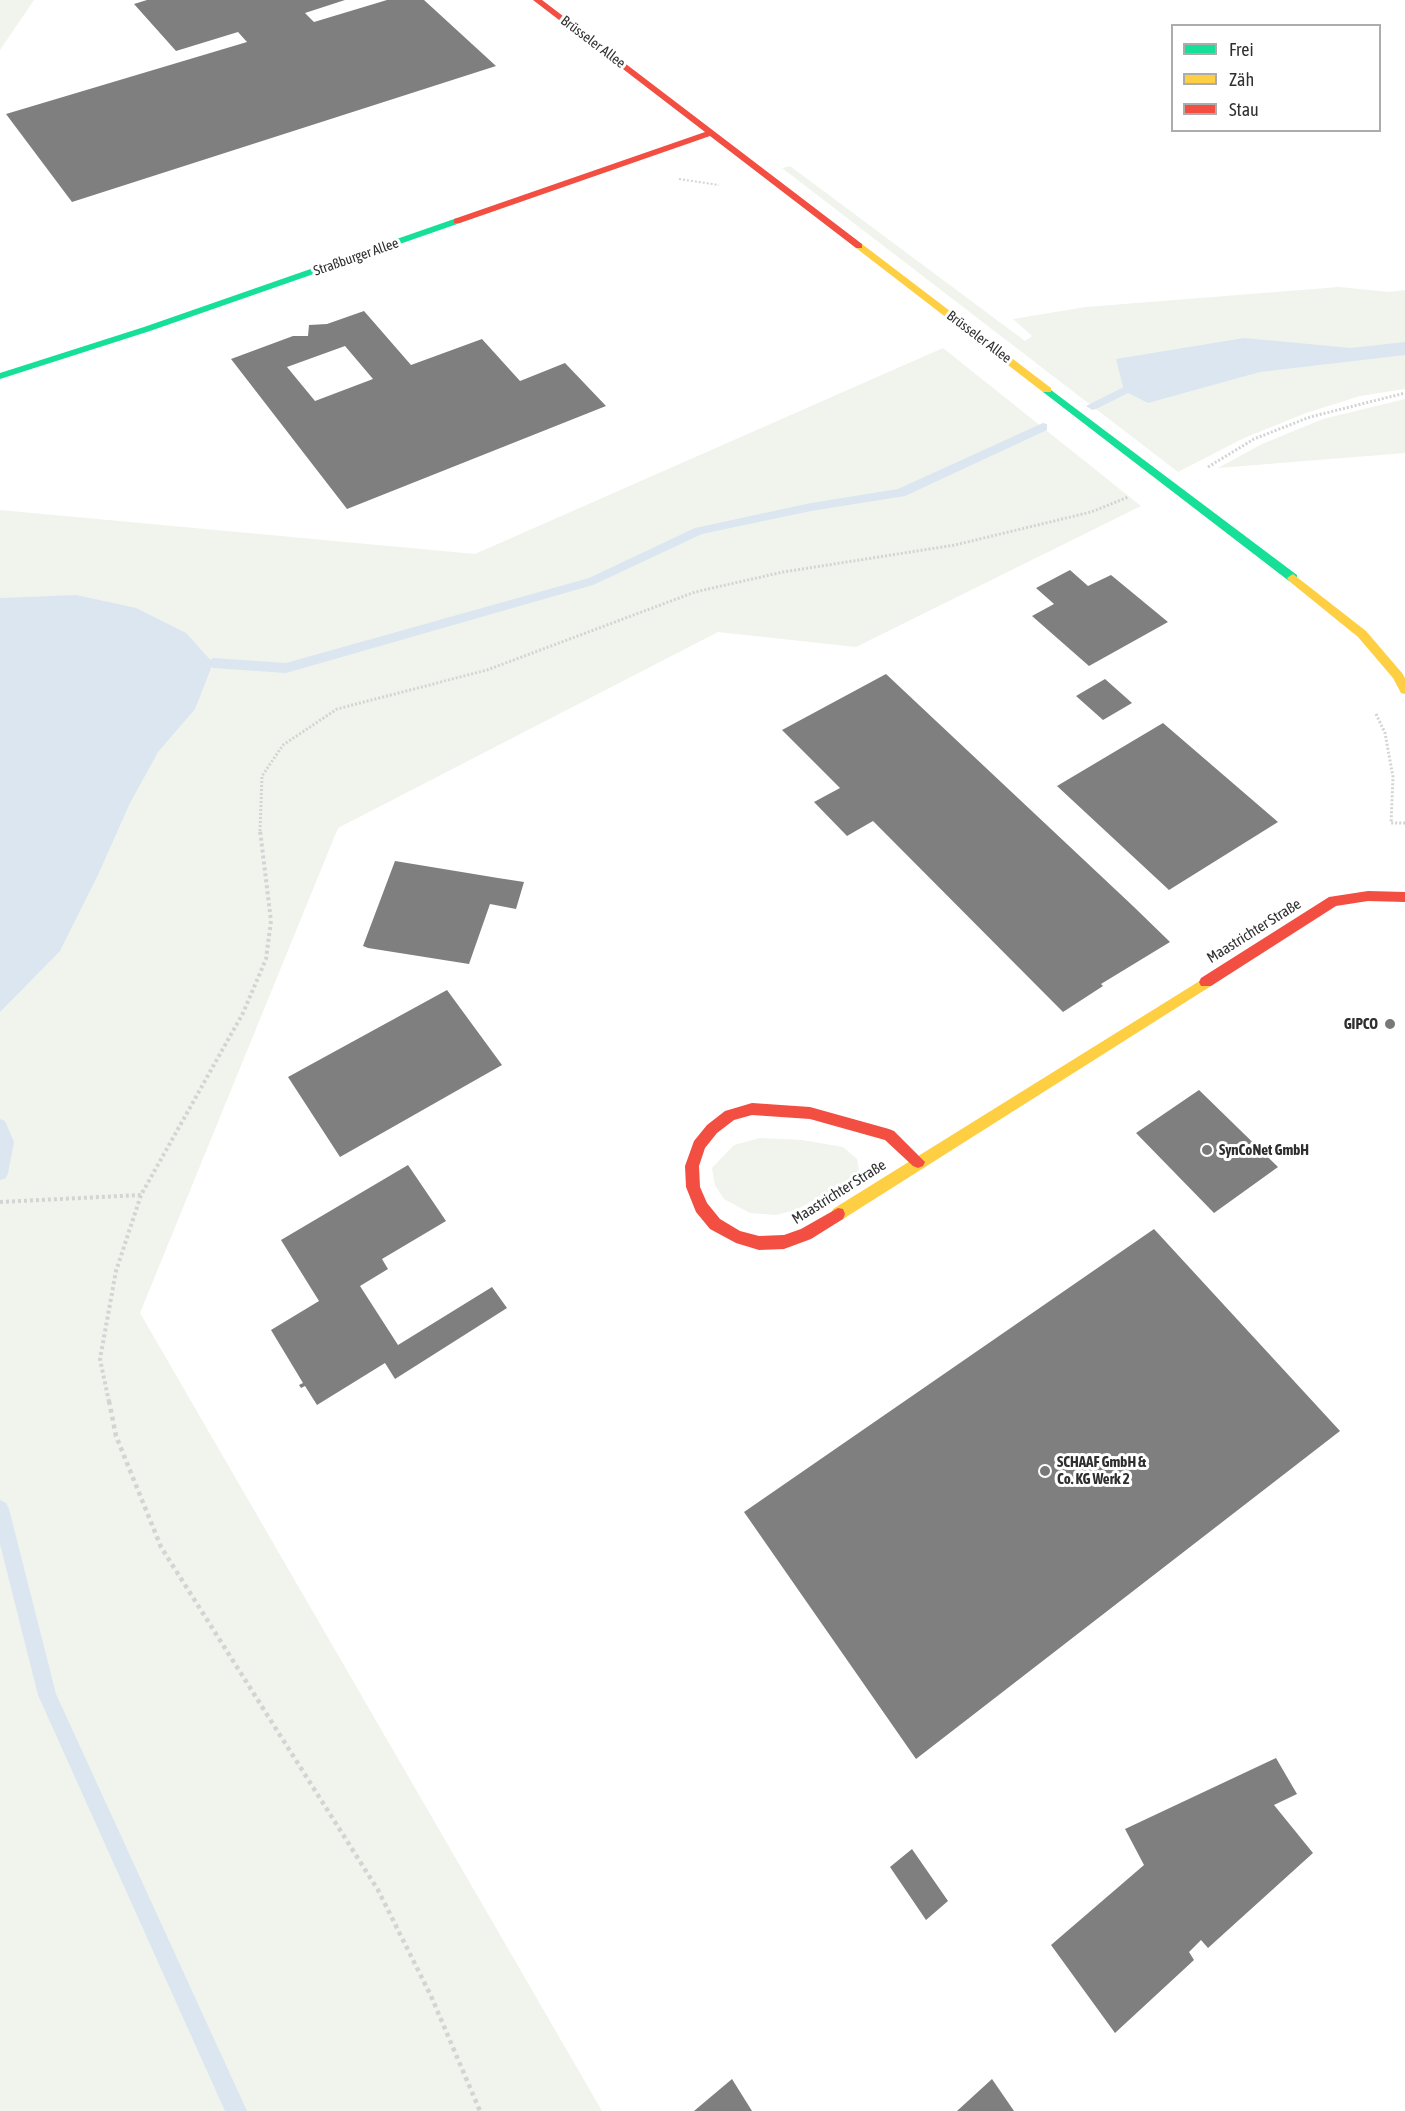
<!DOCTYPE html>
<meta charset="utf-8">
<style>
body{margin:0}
#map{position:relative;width:1405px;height:2111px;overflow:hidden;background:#fff;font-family:"Asap Condensed",sans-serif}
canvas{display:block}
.legend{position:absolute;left:1171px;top:24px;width:210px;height:108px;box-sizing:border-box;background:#fff;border:2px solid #acacac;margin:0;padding:8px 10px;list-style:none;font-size:18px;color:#2f2f2f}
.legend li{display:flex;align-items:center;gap:12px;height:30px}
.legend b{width:30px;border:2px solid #acacac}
</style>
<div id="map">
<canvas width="1405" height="2111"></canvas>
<ul class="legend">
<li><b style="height:8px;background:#16e098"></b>Frei</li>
<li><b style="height:8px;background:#ffcf43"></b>Zäh</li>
<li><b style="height:8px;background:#f24e42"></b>Stau</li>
</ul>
</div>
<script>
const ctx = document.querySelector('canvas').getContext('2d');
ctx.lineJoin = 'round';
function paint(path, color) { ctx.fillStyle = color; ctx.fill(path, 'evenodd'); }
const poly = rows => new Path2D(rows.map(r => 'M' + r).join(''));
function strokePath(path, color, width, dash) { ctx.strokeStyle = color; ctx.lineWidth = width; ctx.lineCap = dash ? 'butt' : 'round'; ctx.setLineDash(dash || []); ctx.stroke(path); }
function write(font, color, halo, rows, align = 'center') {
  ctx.font = font + ' "Asap Condensed",sans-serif'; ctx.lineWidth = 6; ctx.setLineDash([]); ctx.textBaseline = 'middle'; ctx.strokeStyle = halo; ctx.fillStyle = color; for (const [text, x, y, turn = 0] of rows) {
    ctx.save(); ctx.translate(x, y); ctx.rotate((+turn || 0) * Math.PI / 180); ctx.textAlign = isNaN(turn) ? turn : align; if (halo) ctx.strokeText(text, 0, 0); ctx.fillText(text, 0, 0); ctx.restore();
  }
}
const green = poly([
 [0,0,34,0,0,50],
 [790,166,1025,341,1032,336,1013,319,1086,307,1339,287,1389,292,1405,290,1405,389,1360,396,1306,413,1244,438,1178,472,782,168],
 [943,348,1141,506,856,647,718,632,338,828,140,1313,602,2111,0,2111,0,510,475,554],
 [1405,399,1405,453,1218,468,1262,444,1323,419],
 [760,1138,802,1140,843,1147,857,1159,859,1171,841,1185,796,1210,776,1215,750,1213,724,1199,715,1185,712,1168,734,1145]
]);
const water = poly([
 [1244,338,1351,348,1405,342,1405,355,1260,372,1148,403,1124,391,1116,359],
 [76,595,136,608,186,633,213,663,195,709,158,752,130,803,97,877,60,951,0,1012,0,598]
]);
const stream = poly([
 [1124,387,1130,391,1128,393,1096,409,1092,410,1086,406,1124,387],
 [1043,423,1047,424,1047,430,905,496,811,511,702,534,593,585,286,673,213,668,207,663,213,658,286,663,589,578,695,528,811,503,898,489,1043,423],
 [0,1119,5,1121,14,1142,8,1173,6,1178,0,1180,0,1119],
 [0,1500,6,1503,9,1509,56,1694,247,2111,225,2111,38,1695,0,1544,0,1500]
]);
const building = poly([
 [147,0,345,0,305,13,314,22,387,0,424,0,496,66,72,202,6,114,247,42,238,32,176,51,134,4],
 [364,311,411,365,482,339,520,381,565,363,606,406,347,509,231,359,293,336,308,336,309,325,327,324],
 [345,346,373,379,315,401,287,367],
 [1070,570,1088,586,1111,575,1168,622,1089,666,1032,616,1054,604,1036,588],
 [886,674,1134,907,1170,942,1101,984,1103,986,1063,1012,873,821,847,836,814,802,840,788,782,730],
 [1105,679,1132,703,1103,720,1076,696],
 [1163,723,1278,822,1169,890,1057,786],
 [395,861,498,878,524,882,516,909,490,904,469,964,368,948,363,946],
 [447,990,502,1065,340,1157,288,1077],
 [1199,1090,1278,1167,1214,1213,1136,1133],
 [408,1165,446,1221,382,1259,388,1269,360,1286,398,1345,492,1287,507,1308,395,1379,385,1363,317,1405,305,1386,301,1388,299,1385,303,1383,271,1330,319,1301,281,1240],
 [1154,1229,1340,1431,916,1759,744,1512],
 [1276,1758,1297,1794,1274,1805,1313,1853,1208,1948,1201,1940,1189,1952,1194,1960,1115,2033,1051,1945,1144,1865,1125,1829],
 [912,1849,948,1901,926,1920,890,1867],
 [732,2079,752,2111,694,2111],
 [992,2079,1014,2111,957,2111]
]);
const pathFar3 = poly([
 [679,179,719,185]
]);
const pathFar2 = poly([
 [1208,467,1254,439,1310,417,1405,393],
 [1376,714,1385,733,1393,777,1391,823,1405,823],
 [260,831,262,776,283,745,337,709,487,670,695,592,783,572,955,545,1091,512,1128,497]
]);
const pathFar1 = poly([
 [0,1202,141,1195],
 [109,1402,100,1359,116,1271,141,1195,243,1013,266,959,271,921,260,830]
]);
const path = poly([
 [109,1401,116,1436,161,1547,378,1890,431,1996,480,2111]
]);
const fast = poly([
 [457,218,462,221,460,223,150,331,0,379,0,373,144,327,457,218],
 [1047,387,1297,575,1297,581,1289,581,1043,392,1042,390,1047,387]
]);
const slow = poly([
 [856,244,862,244,1051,388,1051,392,1043,392,856,248,856,244],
 [1293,574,1366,631,1402,673,1405,678,1405,694,1401,693,1393,678,1358,637,1289,581,1287,578,1293,574],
 [1206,977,1211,978,1213,982,1211,986,843,1219,838,1220,833,1219,831,1214,833,1209,1206,977]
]);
const jam = poly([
 [533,0,542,0,862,244,862,248,856,248,710,136,460,223,454,223,454,219,705,132,533,0],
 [1368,891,1405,892,1405,902,1368,901,1336,906,1211,986,1201,986,1199,982,1201,978,1329,897,1368,891],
 [752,1103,810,1107,889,1129,894,1131,925,1162,923,1166,918,1168,913,1166,885,1140,810,1119,752,1115,734,1120,717,1133,705,1148,699,1166,700,1187,707,1203,720,1219,740,1231,759,1236,784,1235,801,1229,838,1208,843,1209,845,1214,843,1219,811,1239,784,1249,759,1250,736,1243,710,1229,696,1212,686,1187,685,1166,694,1141,707,1125,725,1111,752,1103]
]);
const markers = [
 [1390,1024,6,"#787878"],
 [1207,1150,6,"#787878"],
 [1045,1471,6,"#787878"]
];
const farStreetnames = [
 ["Brüsseler Allee",593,42,37],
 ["Straßburger Allee",356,257,-19],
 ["Brüsseler Allee",979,337,37]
];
const streetNames = [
 ["Maastrichter Straße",1254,931,-32],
 ["Maastrichter Straße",839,1192,-32]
];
const poiNames = [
 ["GIPCO",1378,1024,"right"],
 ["SynCoNet GmbH",1219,1150],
 ["SCHAAF GmbH &",1057,1462],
 ["Co. KG Werk 2",1057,1479]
];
paint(green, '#f0f4ed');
paint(water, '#dbe6f0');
paint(stream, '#dbe6f0');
paint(building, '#7f7f7f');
strokePath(pathFar3, '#d4d4d4', 2, [2, 2]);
strokePath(pathFar2, '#d4d4d4', 3, [2, 2]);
strokePath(pathFar1, '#d4d4d4', 4, [3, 3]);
strokePath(path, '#d4d4d4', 4.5, [4, 4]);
paint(fast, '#16e098');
paint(slow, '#ffcf43');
paint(jam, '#f24e42');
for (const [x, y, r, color] of markers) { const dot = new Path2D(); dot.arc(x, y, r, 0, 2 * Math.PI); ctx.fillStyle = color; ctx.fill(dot); strokePath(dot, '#fff', 2); }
write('14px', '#2f2f2f', '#fff', farStreetnames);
write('15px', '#2f2f2f', '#fff', streetNames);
write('bold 15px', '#2f2f2f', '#fff', poiNames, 'left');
</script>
